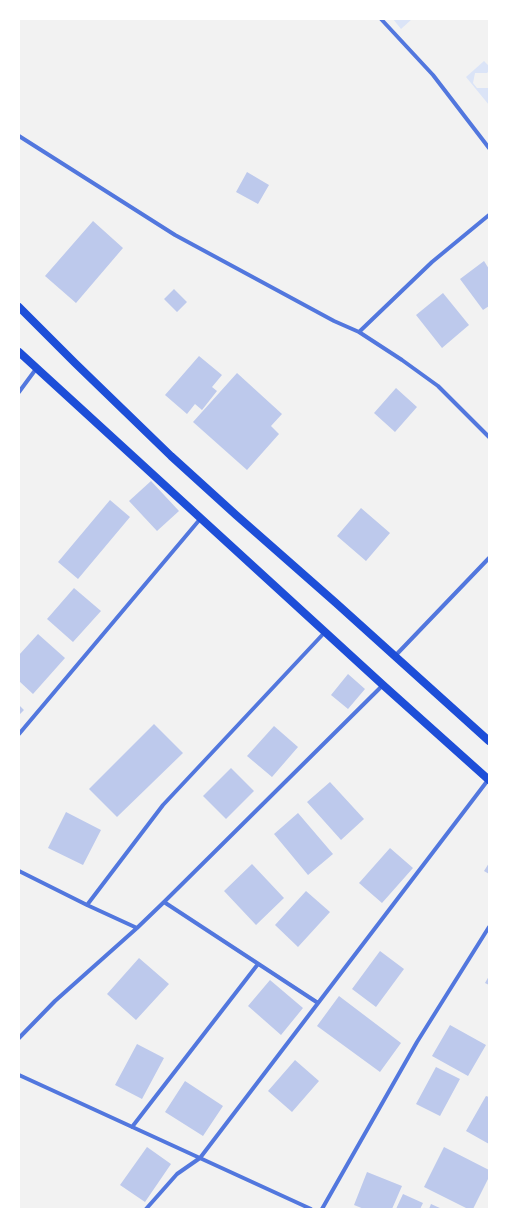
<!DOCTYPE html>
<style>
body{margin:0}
#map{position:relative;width:508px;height:1228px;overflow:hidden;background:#f2f2f2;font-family:"DM Sans",sans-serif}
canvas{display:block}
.frame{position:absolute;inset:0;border:20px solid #fff;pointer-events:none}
</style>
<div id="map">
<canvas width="508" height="1228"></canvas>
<div class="frame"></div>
</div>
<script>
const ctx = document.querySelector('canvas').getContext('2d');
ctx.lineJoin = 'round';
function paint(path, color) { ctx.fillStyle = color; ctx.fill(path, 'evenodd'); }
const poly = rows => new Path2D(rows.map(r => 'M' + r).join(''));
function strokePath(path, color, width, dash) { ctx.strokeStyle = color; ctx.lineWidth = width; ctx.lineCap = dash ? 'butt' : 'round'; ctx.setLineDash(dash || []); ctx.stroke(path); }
const green = poly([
 [393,19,412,19,401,29],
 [484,61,489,66,489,71,487,73,475,73,473,83,477,88,488,88,489,86,489,105,466,77]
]);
const building = poly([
 [247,172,269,185,258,204,236,192],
 [93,221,123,248,76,303,45,276],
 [484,261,489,269,489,306,483,310,460,279],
 [174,289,187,302,177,312,164,299],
 [443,293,469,325,442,348,416,315],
 [199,356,222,375,212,387,217,391,202,410,195,404,187,414,165,395],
 [237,373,282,414,271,426,279,434,247,470,193,422],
 [396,388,417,407,395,432,374,413],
 [151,481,179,511,157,531,129,501],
 [110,500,130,517,78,579,58,562],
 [361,508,390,533,366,561,337,536],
 [74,588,101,611,73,642,47,619],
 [38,634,65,658,33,694,19,681,19,655],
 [348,674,365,689,348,709,331,695],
 [19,705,24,710,19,715],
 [154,724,183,753,117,817,89,789],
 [274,726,298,747,272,777,247,756],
 [231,768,254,791,226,819,203,796],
 [330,782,364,819,341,840,307,802],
 [66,812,101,830,83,865,48,848],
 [298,813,333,854,308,875,274,834],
 [390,848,413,868,382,903,359,883],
 [489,863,489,874,484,871],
 [252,864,284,898,256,925,224,891],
 [306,891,330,912,298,947,275,925],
 [380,951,404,969,376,1007,352,989],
 [139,958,169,984,136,1020,107,994],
 [489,976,489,985,485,983],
 [270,980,303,1008,281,1035,248,1006],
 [339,996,401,1043,380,1072,317,1026],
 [450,1025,486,1045,468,1076,432,1056],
 [137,1044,164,1058,142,1099,115,1085],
 [295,1060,319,1081,292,1112,268,1091],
 [436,1067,460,1079,440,1116,416,1104],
 [185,1081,223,1106,203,1136,165,1112],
 [486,1096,489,1097,489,1144,466,1131],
 [147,1147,171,1164,145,1202,120,1185],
 [444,1147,489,1170,489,1177,473,1209,468,1209,424,1187],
 [367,1172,402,1186,392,1209,364,1209,354,1205],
 [403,1194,423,1203,420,1209,396,1209],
 [431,1204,442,1209,429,1209]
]);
const minor = poly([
 [381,19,433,75,489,148],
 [19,136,175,235,334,321,359,332,402,360,438,386,489,437],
 [359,332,432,262,489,215],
 [19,392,36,369],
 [395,656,489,558],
 [19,734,201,518],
 [19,871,87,905,137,928],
 [164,902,318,1003],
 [87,905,163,805,325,632],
 [19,1038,55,1001,137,928,164,902,383,685],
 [19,1075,311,1209],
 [132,1127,258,964],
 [146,1209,177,1174,200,1158,488,780],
 [322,1209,417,1042,489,927]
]);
const secondary = poly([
 [19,307,75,363,171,456,236,515,336,603,489,741],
 [19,352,383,685,489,780]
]);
paint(green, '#dbe4f7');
paint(building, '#bdc9ec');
strokePath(minor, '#5277de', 4);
strokePath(secondary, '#1d4ed8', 8);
</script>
